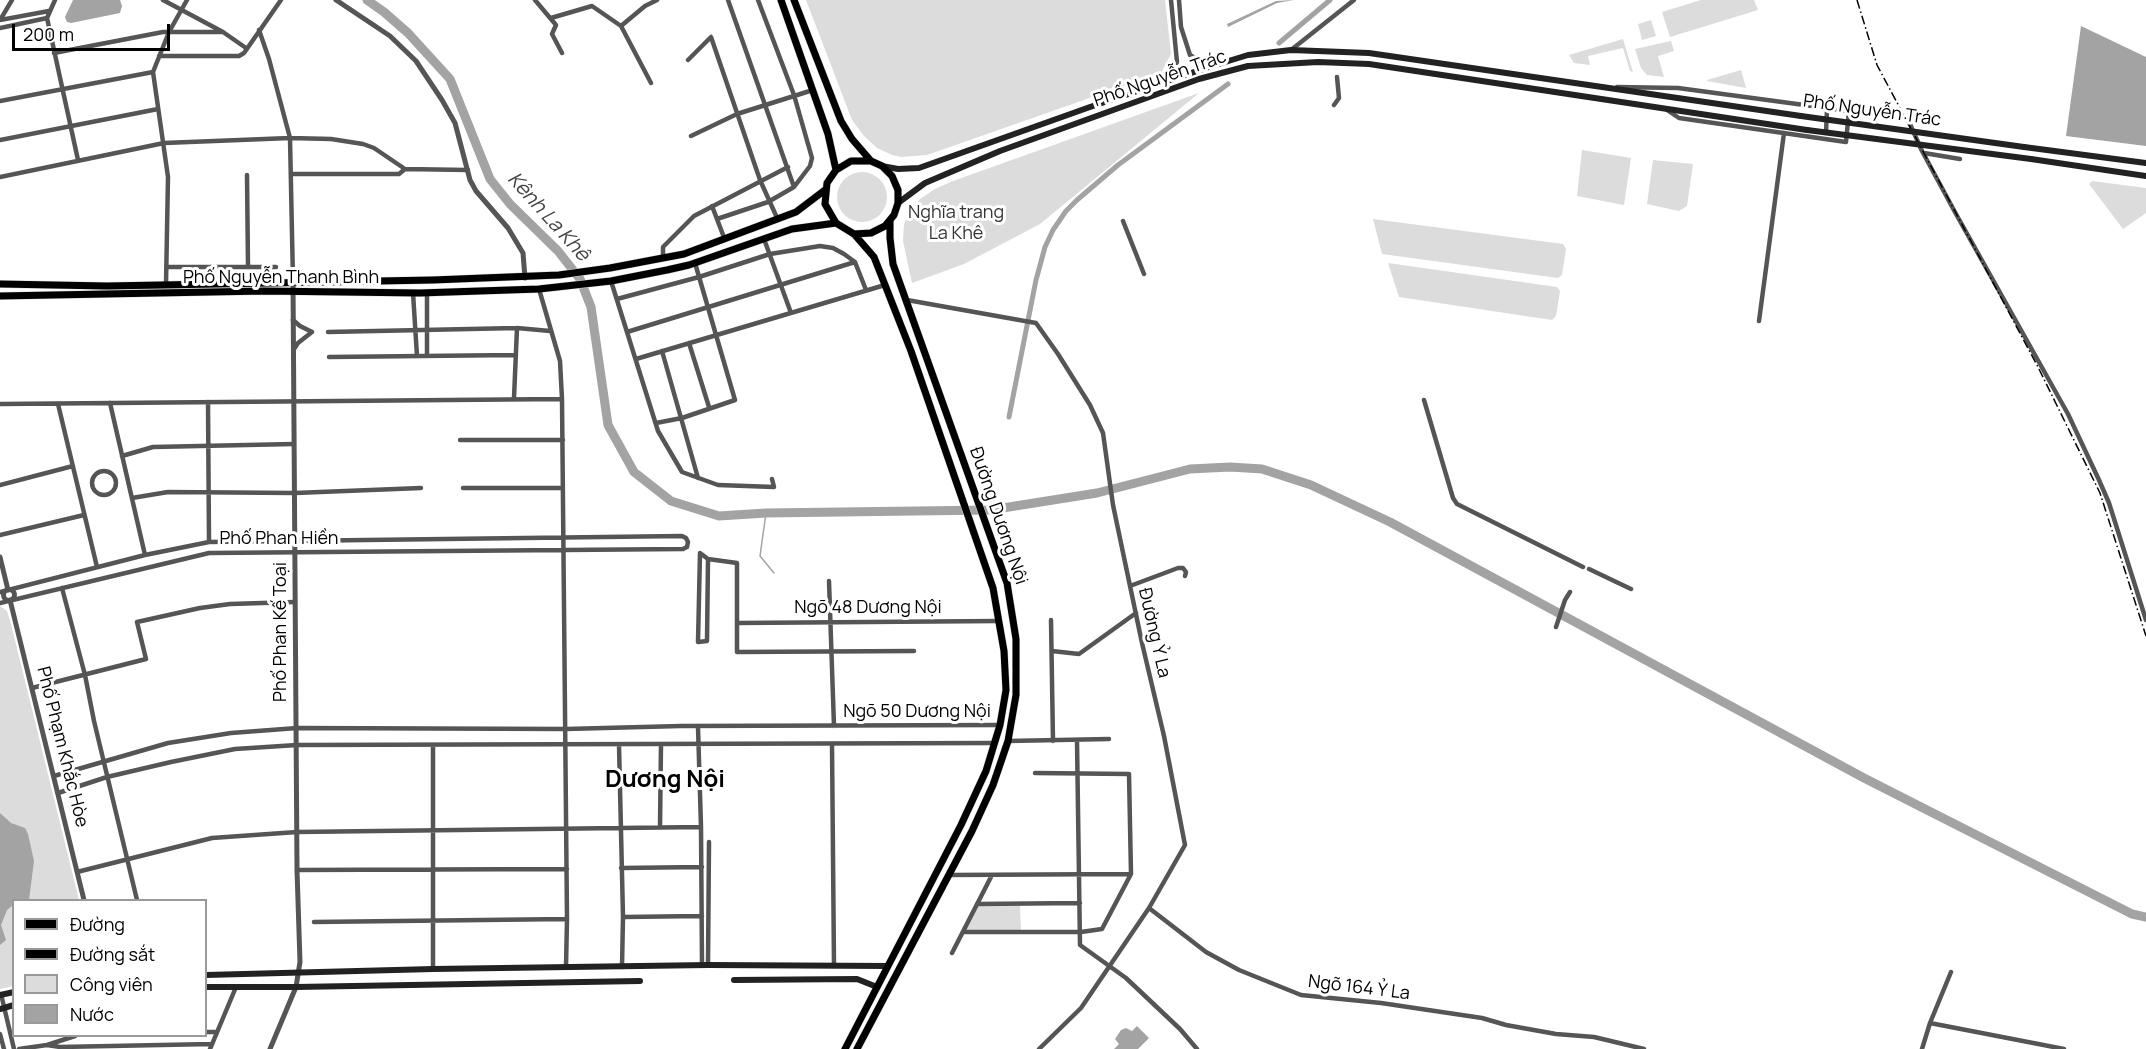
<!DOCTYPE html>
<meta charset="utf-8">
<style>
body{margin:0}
#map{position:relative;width:2146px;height:1049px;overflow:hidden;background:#fff;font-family:Manrope,sans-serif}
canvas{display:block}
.legend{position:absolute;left:12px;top:899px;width:195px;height:138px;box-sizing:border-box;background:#fff;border:2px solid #999;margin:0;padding:8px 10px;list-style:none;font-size:18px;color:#000}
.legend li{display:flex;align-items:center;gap:12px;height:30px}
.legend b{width:30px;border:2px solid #999}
.scale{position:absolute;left:12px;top:24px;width:158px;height:27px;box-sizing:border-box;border:3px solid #000;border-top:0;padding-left:8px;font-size:18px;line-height:21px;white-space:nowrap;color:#000;-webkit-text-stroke:4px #fff;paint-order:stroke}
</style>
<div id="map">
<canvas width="2146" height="1049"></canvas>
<ul class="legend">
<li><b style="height:8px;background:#000"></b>Đường</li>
<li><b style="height:8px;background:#000"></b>Đường sắt</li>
<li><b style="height:16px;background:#dcdcdc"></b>Công viên</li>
<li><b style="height:16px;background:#a3a3a3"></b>Nước</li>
</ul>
<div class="scale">200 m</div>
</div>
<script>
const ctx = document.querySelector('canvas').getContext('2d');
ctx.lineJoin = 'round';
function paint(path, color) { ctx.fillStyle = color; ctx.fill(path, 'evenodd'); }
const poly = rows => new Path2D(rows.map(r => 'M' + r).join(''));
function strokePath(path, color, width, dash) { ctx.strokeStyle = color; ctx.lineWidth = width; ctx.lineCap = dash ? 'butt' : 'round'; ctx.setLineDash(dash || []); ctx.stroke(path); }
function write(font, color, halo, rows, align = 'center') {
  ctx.font = font + ' Manrope,sans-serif'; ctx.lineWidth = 6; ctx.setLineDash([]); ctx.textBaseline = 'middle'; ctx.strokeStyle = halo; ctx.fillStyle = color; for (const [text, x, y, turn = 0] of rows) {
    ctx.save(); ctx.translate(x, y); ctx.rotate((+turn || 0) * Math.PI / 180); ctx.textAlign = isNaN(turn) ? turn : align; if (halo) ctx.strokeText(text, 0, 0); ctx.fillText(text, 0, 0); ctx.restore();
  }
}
const green = poly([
 [806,0,1165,0,1171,54,1161,73,927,155,901,157,892,155,877,148,864,136,852,120],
 [1701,0,1754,0,1758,10,1670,37,1662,12],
 [1651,20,1656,36,1642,40,1638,24],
 [1623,39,1633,72,1630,71,1623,48,1588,56,1590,65,1574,63,1569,55],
 [1671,41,1674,51,1658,56,1664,77,1647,75,1641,68,1635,49],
 [1741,70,1746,88,1707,81,1707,80],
 [1199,93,1040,224,964,264,912,283,903,241,904,224,910,211,920,199,935,189,953,181],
 [1582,150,1631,158,1624,205,1577,196],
 [1653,160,1693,164,1687,206,1679,211,1647,204],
 '837 197a25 25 0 1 1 50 0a25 25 0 1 1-50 0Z',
 [2092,181,2146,188,2146,213,2123,229,2089,184],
 [1373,219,1563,244,1566,249,1562,275,1558,278,1382,254],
 [1388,263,1557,287,1560,291,1556,316,1552,320,1399,297],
 [0,606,7,611,11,624,79,900,14,900,13,986,0,989],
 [977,905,1020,905,1021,932,963,932]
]);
const water = poly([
 [73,0,120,0,122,6,120,13,71,23,67,22,65,17],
 [1294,0,1277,3,1228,27,1227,24,1276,1],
 [2081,26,2146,57,2146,146,2066,136],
 [0,813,11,823,25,828,28,834,34,861,29,900,14,900,13,905,7,910,1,925,6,940,0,945],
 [1137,1026,1149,1038,1138,1049,1114,1049,1119,1044,1115,1039,1121,1030,1126,1028,1132,1031]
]);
const stream = poly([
 [766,513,760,556,774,573]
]);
const canal = poly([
 [1279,43,1330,0],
 [1009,417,1036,280,1045,247,1053,230,1066,211,1077,200,1118,165,1228,84]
]);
const river = poly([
 [367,0,384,12,408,33,450,79,490,179,510,204,558,251,580,279,591,307,608,425,634,472,671,501,719,516,766,513,990,510,1097,493,1190,469,1230,467,1262,469,1311,485,1390,522,1864,778,2132,914,2146,917]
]);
const minor = poly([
 [55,0,47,18,78,160],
 [163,0,223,32,246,48],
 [535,0,556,25,552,34,562,53],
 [728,0,794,187],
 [1179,0,1181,27,1190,55,1209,67],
 [551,18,592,6,621,26,651,83],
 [0,20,49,11],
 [0,20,12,0],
 [621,26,645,6,657,0],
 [0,28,47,18],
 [259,30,269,59,290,138,293,281],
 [1291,50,1354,0],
 [54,53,163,32,223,32],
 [159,56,239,56,244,53,281,0],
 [688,60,711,37,760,180,778,220],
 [1166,81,1177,62,1171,0],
 [1617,87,1678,88,1849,111,1846,142,1679,118,1667,110],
 [0,101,153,72],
 [1334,105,1339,98,1337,77],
 [1939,125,1919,119,1909,122,1922,151,1956,214,2068,414,2099,480,2109,503,2146,620],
 [1826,133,1827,109],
 [691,136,737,114,813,90],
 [0,140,158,109],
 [1924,153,1960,159],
 [291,174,399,174,405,169,468,170],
 [247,175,248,267],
 [0,177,164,143,290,138,331,139,363,144,374,148,405,169],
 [712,206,725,240],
 [717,219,768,202,794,187,810,166,812,158,794,95,758,0],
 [1123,221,1144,274],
 [764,239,791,313],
 [663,258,663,247,694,216,788,167],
 [167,267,276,267],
 [611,281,658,431,682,472,718,485,774,487,772,479],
 [166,284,168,177,153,72,169,32,187,0],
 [539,289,560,361,562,399,567,919,566,967],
 [413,293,417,356],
 [617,299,699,277,770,254,820,246,833,248,844,254,855,262,866,290],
 [907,300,1036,323,1058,354,1090,405,1103,433,1113,505,1142,643,1164,736,1185,845,1149,908,1081,1008,1039,1049],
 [293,320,300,326,312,332],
 [1759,321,1784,133],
 [328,332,517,328,550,331],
 [627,332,855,262],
 [689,343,709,407],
 [294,349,298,343,312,332],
 [662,351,698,478],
 [427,355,427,293],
 [329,357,516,355],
 [636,359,885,285],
 [514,398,517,328],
 [1424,400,1453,498,1457,504,1583,567],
 [208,402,209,542],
 [110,403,145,555],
 [0,404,562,399],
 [58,404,97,567],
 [656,423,682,418,735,400,695,263],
 [460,440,563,440],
 [122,456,153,447,294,444],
 '92 483a12 12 0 1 1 24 0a12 12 0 1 1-24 0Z',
 [0,485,73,466],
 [463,488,563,488],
 [132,498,168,492,295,493,421,488],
 [0,535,84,515],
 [708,559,707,641,698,642,700,553,708,559,737,563,737,652,914,651],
 [1589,569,1631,589],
 [829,581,834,726],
 [1130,586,1178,568,1183,568,1186,572,1185,576],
 [62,588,85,675,94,721,137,900],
 [0,592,145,555,209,542,682,536,686,538,688,542,687,547,683,549,209,553,0,603],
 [1051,620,1053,741],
 [737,623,999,621],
 [1556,627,1565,600,1570,592],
 [1052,651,1079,654,1136,613],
 [32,688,146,659,137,622,200,608,230,604,295,602],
 [698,727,701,827,702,965],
 [1008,741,1109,739],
 [1077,741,1080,945,1126,978,1180,1029,1197,1049],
 [832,744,834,966],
 [619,745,623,917,622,967],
 [54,776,168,743,231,733,297,728,566,729,681,726,1000,725],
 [58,793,107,777,171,762,235,749,297,745,995,743],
 [660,827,661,744],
 [621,868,702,867],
 [297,870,567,869],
 [77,872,212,838,297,832,701,827],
 [949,875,1131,874],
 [977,904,1080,903],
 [1149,908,1206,952,1239,970,1301,995,1381,1003,1482,1018,1506,1025,1556,1034,1594,1037,1644,1049],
 [623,917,702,916],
 [314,922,567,919],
 [963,932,1081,932,1102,929,1131,874,1129,774,1035,773],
 [952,953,992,875],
 [708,965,709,842],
 [433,969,433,745],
 [1,994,14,1049],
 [1930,1023,1951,972],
 [206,1032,217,1032],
 [0,1034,4,1049],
 [47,1045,60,1047,212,1044],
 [19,1049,47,1045,75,1036],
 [210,1049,236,987],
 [1922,1049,1930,1023,2064,1049]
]);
const tertiary = poly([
 [336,0,390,36,416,61,442,100,455,123,470,180,476,191,508,228,523,253,525,278],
 [0,557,8,590],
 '3.5 595a5.5 5.5 0 1 1 11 0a5.5 5.5 0 1 1-11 0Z',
 [10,600,84,900],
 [270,1049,296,987,300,962,297,870,293,281]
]);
const secondary = poly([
 [2024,147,2146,163],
 [2031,159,2146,176],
 [882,166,898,169,919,168,1090,107,1209,67,1248,55,1291,50,1369,53,1801,116],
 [898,203,925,183,1000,151,1199,79,1248,66,1318,62,1369,64,1807,130],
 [206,975,433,969,708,965,888,966],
 [734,980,857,979,877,987],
 [206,987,296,987,640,981],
 [0,995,14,992],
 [0,1009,14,1005]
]);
const primary = poly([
 [781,0,828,134,836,170],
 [794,0,841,121,852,139,871,161],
 [0,284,107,286,433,280,559,275,610,268,684,254,796,212,825,190],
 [0,296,264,291,420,293,539,289,611,281,667,270,689,265,792,229,836,223],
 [845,1049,961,825,986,771,1000,725,1006,690,1004,651,993,588,911,351,874,257,854,234,836,223,825,204,827,183,836,170,851,161,871,161,882,166,892,176,898,190,898,203,894,215,885,226,871,233,854,234],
 [857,1049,972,831,993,785,1008,741,1016,695,1016,639,1007,583,893,264,890,238,890,220]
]);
const rail = poly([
 [1857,0,1877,65,2038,367,2100,493,2146,636]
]);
const secondaryBridge = poly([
 [1801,116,2024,147],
 [1807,130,2031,159]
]);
const streetNames = [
 ["Phố Nguyễn Trác",1160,79,-19],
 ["Phố Nguyễn Trác",1872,111,8],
 ["Phố Nguyễn Thanh Bình",281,278],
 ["Đường Dương Nội",998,516,71],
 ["Phố Phan Hiền",279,539],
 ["Ngõ 48 Dương Nội",868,608],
 ["Phố Phan Kế Toại",281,632,-90],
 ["Đường Ỷ La",1154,633,77],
 ["Ngõ 50 Dương Nội",917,712],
 ["Phố Phạm Khắc Hòe",62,747,76],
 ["Ngõ 164 Ỷ La",1359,988,7]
];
const parkNames = [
 ["Nghĩa trang",956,213],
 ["La Khê",956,234]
];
const waterNames = [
 ["Kênh La Khê",548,217,48]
];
const districtNames = [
 ["Dương Nội",665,780]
];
paint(green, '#dcdcdc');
paint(water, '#a3a3a3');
strokePath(stream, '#a3a3a3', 1.5);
strokePath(canal, '#a3a3a3', 5);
strokePath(river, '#a3a3a3', 9);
strokePath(primary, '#dbdbdb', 8);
strokePath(minor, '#555', 4.5);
strokePath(tertiary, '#555', 5);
strokePath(secondary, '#222', 6);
strokePath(primary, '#000', 7);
strokePath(rail, '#000', 1.5, [9, 3, 1.5, 3]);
strokePath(secondaryBridge, '#222', 6);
write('18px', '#000', '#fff', streetNames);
write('18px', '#333', '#fff', parkNames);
write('italic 20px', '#444', '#fff', waterNames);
write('bold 24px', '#000', '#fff', districtNames);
</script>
